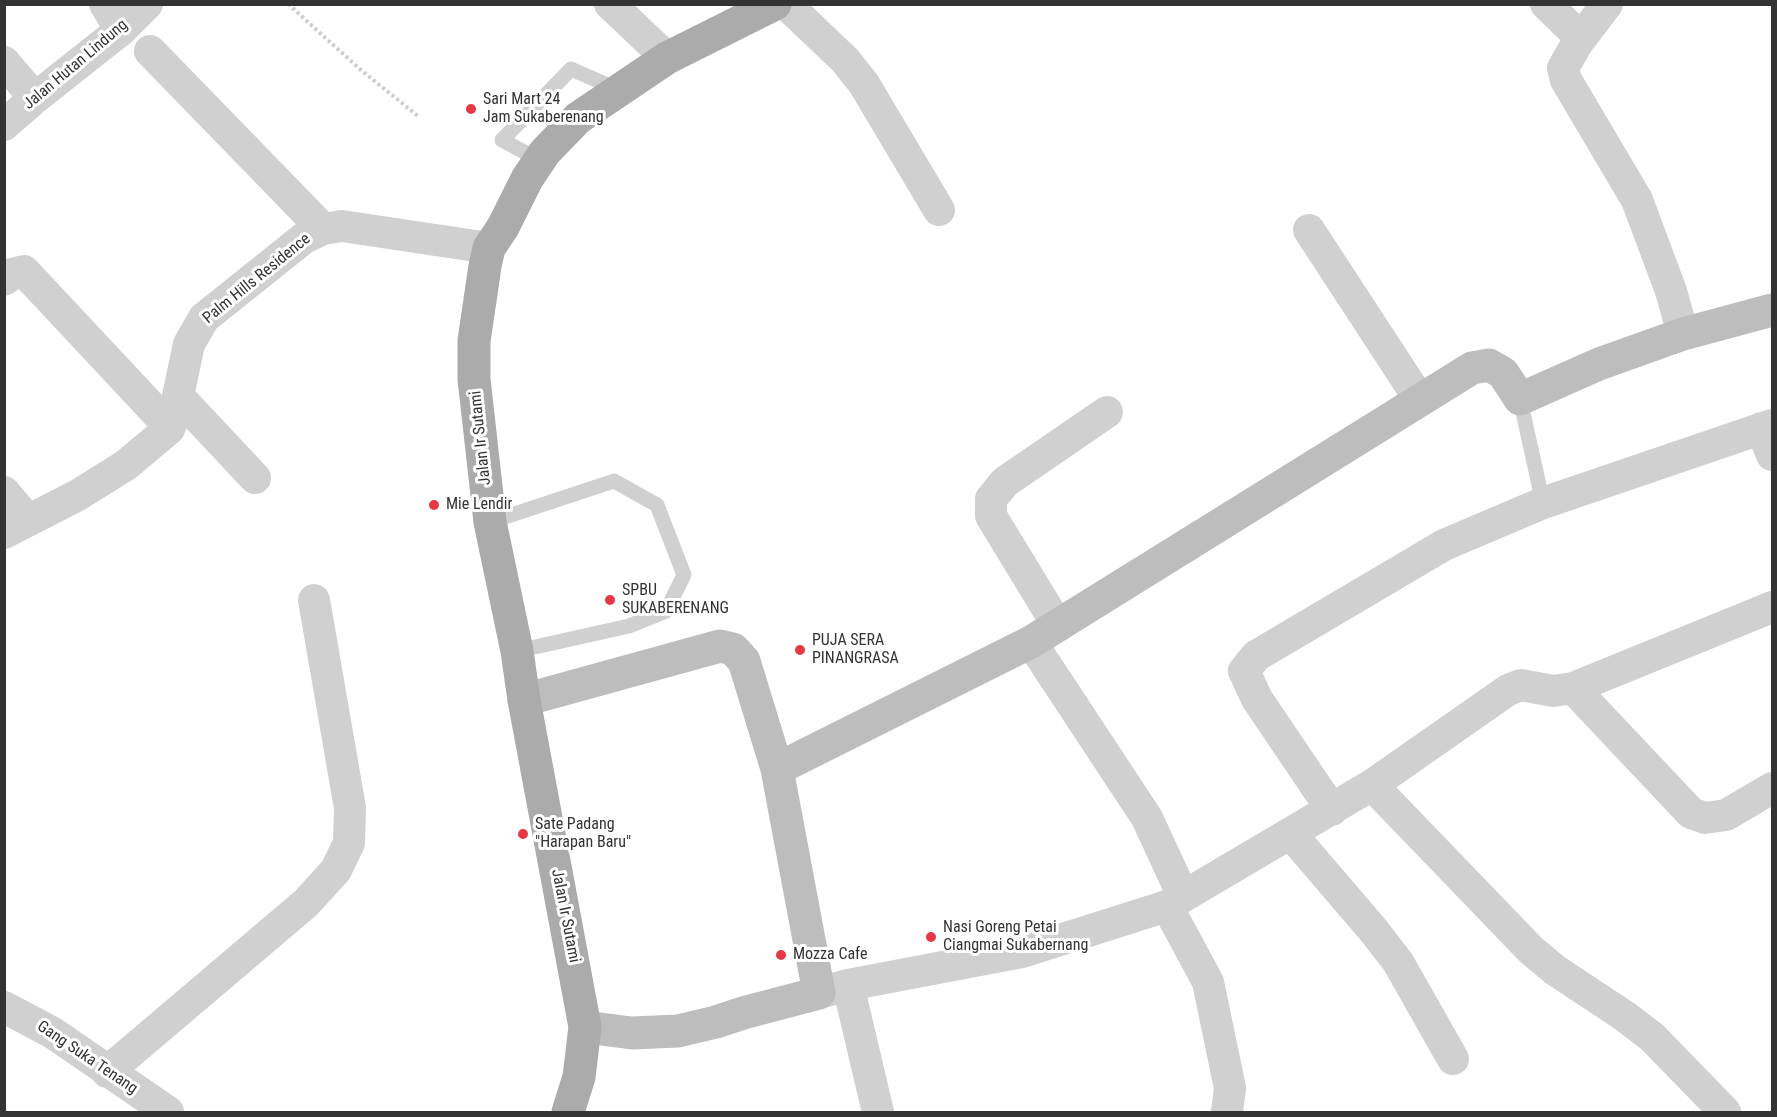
<!DOCTYPE html>
<style>
body{margin:0}
#map{position:relative;width:1777px;height:1117px;overflow:hidden;background:#fff;font-family:"Roboto Condensed",sans-serif}
canvas{display:block}
.frame{position:absolute;inset:0;border:6px solid #333;pointer-events:none}
</style>
<div id="map">
<canvas width="1777" height="1117"></canvas>
<div class="frame"></div>
</div>
<script>
const ctx = document.querySelector('canvas').getContext('2d');
ctx.lineJoin = 'round';
const poly = rows => new Path2D(rows.map(r => 'M' + r).join(''));
function strokePath(path, color, width, dash) { ctx.strokeStyle = color; ctx.lineWidth = width; ctx.lineCap = dash ? 'butt' : 'round'; ctx.setLineDash(dash || []); ctx.stroke(path); }
function write(font, color, halo, rows, align = 'center') {
  ctx.font = font + ' "Roboto Condensed",sans-serif'; ctx.lineWidth = 6; ctx.setLineDash([]); ctx.textBaseline = 'middle'; ctx.strokeStyle = halo; ctx.fillStyle = color; for (const [text, x, y, turn = 0] of rows) {
    ctx.save(); ctx.translate(x, y); ctx.rotate((+turn || 0) * Math.PI / 180); ctx.textAlign = isNaN(turn) ? turn : align; if (halo) ctx.strokeText(text, 0, 0); ctx.fillText(text, 0, 0); ctx.restore();
  }
}
const path = poly([
 [288,4,362,71,418,116]
]);
const lane = poly([
 [539,160,502,140,571,69,619,90],
 [1520,399,1543,503],
 [490,522,614,481,657,505,684,575,666,611,629,626,517,651]
]);
const street = poly([
 [105,4,121,30],
 [610,4,667,58],
 [786,4,845,60,864,84,939,210],
 [1546,4,1581,38],
 [1607,4,1578,42,1563,68,1566,80,1637,200,1671,291,1683,334],
 [150,51,323,229],
 [4,62,35,98],
 [4,125,35,98,121,30,147,4],
 [1309,230,1420,400],
 [4,280,12,274,24,271,169,426],
 [178,396,255,478],
 [1761,428,1772,455],
 [4,492,28,520],
 [4,533,78,495,126,465,169,429,174,415,189,344,204,318,304,238,323,229,342,226,489,248],
 [1058,626,991,516,991,499,1005,482,1107,412],
 [1031,642,1147,818,1183,896],
 [1573,688,1691,813,1705,818,1726,815,1772,788],
 [1372,785,1531,950,1555,970,1626,1017,1652,1037,1725,1112],
 [1332,810,1257,699,1244,671,1256,656,1444,545,1543,503,1772,425],
 [1291,834,1374,931,1398,962,1453,1059],
 [1167,906,1208,982,1230,1088,1227,1112],
 [848,985,878,1112],
 [819,993,848,985,1022,952,1167,906,1372,785,1508,690,1521,685,1553,691,1573,688,1772,607],
 [4,1007,53,1033,168,1112],
 [107,1072,306,903,336,870,349,843,350,808,314,600]
]);
const secondary = poly([
 [524,700,720,646,733,649,744,661,777,769,819,993,743,1013,716,1022,678,1031,632,1033,585,1027],
 [777,769,1031,642,1472,368,1489,365,1503,373,1520,399,1599,364,1683,334,1772,310]
]);
const primary = poly([
 [568,1112,579,1077,585,1027,524,700,517,651,490,522,474,379,474,341,485,266,489,248,503,227,527,179,545,152,578,118,667,58,775,4]
]);
const markers = [
 [471,109,6,"#e63946"],
 [434,505,6,"#e63946"],
 [610,600,6,"#e63946"],
 [800,650,6,"#e63946"],
 [523,834,6,"#e63946"],
 [931,937,6,"#e63946"],
 [781,955,6,"#e63946"]
];
const streetNames = [
 ["Jalan Hutan Lindung",76,65,-40],
 ["Palm Hills Residence",257,279,-39],
 ["Jalan Ir Sutami",481,438,-96],
 ["Jalan Ir Sutami",565,916,79],
 ["Gang Suka Tenang",87,1058,34]
];
const poiNames = [
 ["Sari Mart 24",483,100],
 ["Jam Sukaberenang",483,118],
 ["Mie Lendir",446,505],
 ["SPBU",622,591],
 ["SUKABERENANG",622,609],
 ["PUJA SERA",812,641],
 ["PINANGRASA",812,659],
 ["Sate Padang",535,825],
 ["\"Harapan Baru\"",535,843],
 ["Nasi Goreng Petai",943,928],
 ["Ciangmai Sukabernang",943,946],
 ["Mozza Cafe",793,955]
];
strokePath(path, '#cdcdcd', 4, [3, 3]);
strokePath(lane, '#d0d0d0', 15);
strokePath(street, '#d0d0d0', 32);
strokePath(secondary, '#bdbdbd', 33);
strokePath(primary, '#ababab', 33);
for (const [x, y, r, color] of markers) { const dot = new Path2D(); dot.arc(x, y, r, 0, 2 * Math.PI); ctx.fillStyle = color; ctx.fill(dot); strokePath(dot, '#fff', 2); }
write('16px', '#333', '#fff', streetNames);
write('16px', '#333', '#fff', poiNames, 'left');
</script>
